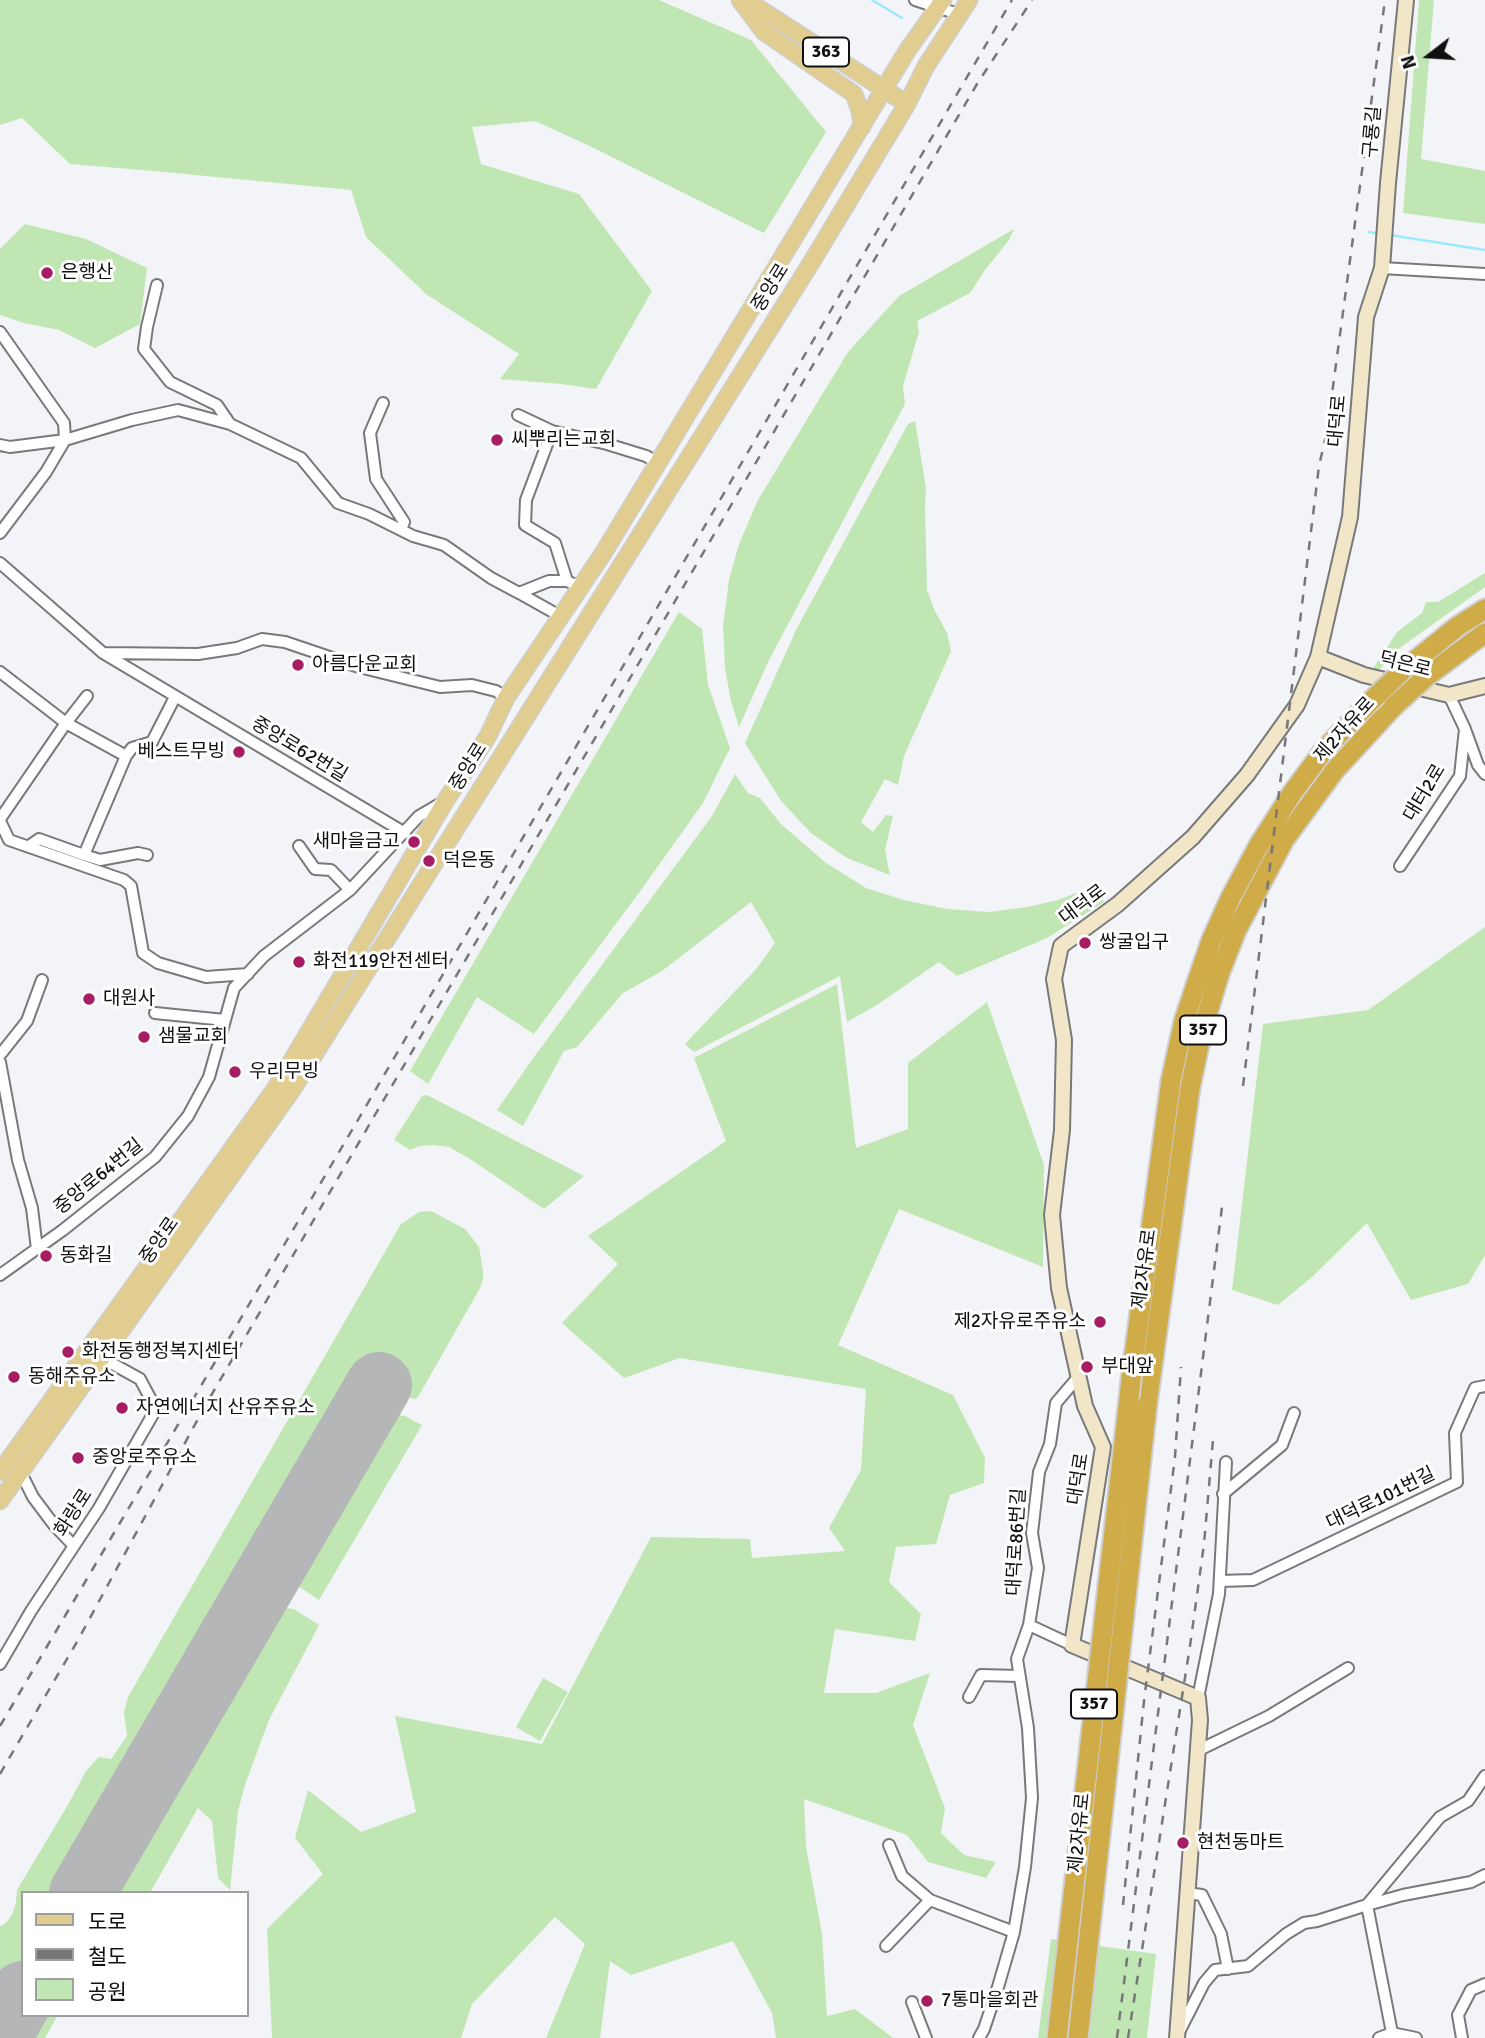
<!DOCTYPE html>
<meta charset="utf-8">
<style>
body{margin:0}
#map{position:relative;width:1485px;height:2038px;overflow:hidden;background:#f3f4f7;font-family:Signika,"Noto Sans KR",sans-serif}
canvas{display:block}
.legend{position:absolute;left:21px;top:1891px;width:228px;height:126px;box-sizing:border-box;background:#fff;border:2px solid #9f9fa0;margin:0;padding:9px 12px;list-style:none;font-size:21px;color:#101011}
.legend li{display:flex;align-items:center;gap:14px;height:35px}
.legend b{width:35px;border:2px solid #9f9fa0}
.north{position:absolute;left:1394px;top:21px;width:70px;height:70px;-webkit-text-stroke:5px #fff;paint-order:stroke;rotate:253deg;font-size:19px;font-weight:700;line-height:28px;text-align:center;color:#101011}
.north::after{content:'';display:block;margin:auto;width:24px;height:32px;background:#101011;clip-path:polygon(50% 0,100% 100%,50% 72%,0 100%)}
</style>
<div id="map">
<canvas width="1485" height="2038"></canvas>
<ul class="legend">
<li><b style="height:9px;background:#e2cd91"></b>도로</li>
<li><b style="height:9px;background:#777779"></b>철도</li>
<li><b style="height:19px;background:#c0e6b3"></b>공원</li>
</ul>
<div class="north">N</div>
</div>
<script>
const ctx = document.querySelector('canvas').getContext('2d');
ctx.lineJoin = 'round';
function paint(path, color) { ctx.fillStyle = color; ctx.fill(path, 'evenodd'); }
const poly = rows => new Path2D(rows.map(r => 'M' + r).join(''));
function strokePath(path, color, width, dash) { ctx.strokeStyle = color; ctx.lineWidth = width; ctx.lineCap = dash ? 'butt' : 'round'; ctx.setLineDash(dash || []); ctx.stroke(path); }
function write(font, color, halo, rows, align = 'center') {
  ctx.font = font + ' Signika,"Noto Sans KR",sans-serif'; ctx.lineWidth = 6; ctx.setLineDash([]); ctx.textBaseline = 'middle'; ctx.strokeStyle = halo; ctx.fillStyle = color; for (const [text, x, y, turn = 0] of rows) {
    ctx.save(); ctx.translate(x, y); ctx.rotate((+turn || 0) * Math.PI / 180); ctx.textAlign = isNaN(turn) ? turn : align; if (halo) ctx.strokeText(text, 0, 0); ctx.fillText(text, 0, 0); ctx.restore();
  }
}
const green = poly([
 [0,0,659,0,751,40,826,132,764,233,596,149,535,121,472,127,481,164,579,194,652,291,596,389,561,384,500,379,519,354,426,294,366,237,351,190,154,171,70,164,22,118,0,125],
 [1419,0,1434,0,1421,159,1485,171,1485,224,1403,213],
 [25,224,86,239,147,268,140,324,95,348,59,330,24,323,0,315,0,249],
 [1014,229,1009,240,985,270,970,293,917,321,919,332,903,386,905,404,768,662,739,727,731,701,725,668,723,626,729,580,739,544,758,500,848,352,899,296],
 [915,421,926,488,925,506,927,590,935,611,947,633,951,651,904,756,898,785,885,779,861,822,873,832,886,815,893,816,885,850,890,875,847,858,811,833,781,801,745,743,797,628,908,424],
 [1485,573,1485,587,1401,647,1375,674,1371,672,1397,632,1422,613,1426,602,1438,602],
 [679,612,702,629,708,685,730,748,703,803,641,890,534,1034,477,997,428,1084,410,1071],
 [735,774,748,793,760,798,781,824,826,863,866,888,904,900,947,909,988,912,1028,907,1058,900,1097,885,1104,902,1047,938,957,976,939,962,877,1005,847,1022,840,976,694,1052,685,1044,757,968,775,943,751,902,662,971,623,993,577,1047,564,1051,523,1126,497,1110,534,1057,712,816],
 [1485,927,1485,1255,1468,1284,1411,1300,1367,1223,1312,1277,1278,1305,1232,1290,1263,1024,1368,1010],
 [837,984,856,1148,908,1129,908,1063,987,1002,1044,1165,1043,1267,899,1209,838,1345,953,1395,985,1458,984,1483,950,1495,936,1544,896,1547,889,1582,921,1614,915,1641,835,1629,824,1693,876,1693,930,1673,913,1725,945,1808,941,1833,964,1855,996,1862,986,1878,928,1862,907,1835,804,1799,806,1847,822,1934,827,2016,855,2009,893,2038,776,2038,772,2013,733,1941,631,1975,610,1961,600,2038,546,2038,585,1944,555,1917,472,2004,461,2038,272,2038,267,1929,323,1874,295,1838,308,1790,361,1832,416,1812,395,1716,542,1744,651,1537,750,1539,752,1558,845,1551,829,1528,861,1470,866,1389,680,1358,624,1378,562,1323,618,1264,588,1236,726,1141,694,1058],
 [427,1095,584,1176,544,1209,470,1159,449,1147,433,1145,420,1146,410,1150,394,1140,422,1096],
 [431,1211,465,1229,479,1247,483,1271,483,1280,480,1288,418,1397,415,1399,407,1397,370,1374,68,1893,23,1893,23,1971,0,2010,0,1926,5,1924,12,1915,16,1903,17,1890,69,1803,86,1771,99,1757,111,1759,127,1736,124,1712,128,1697,401,1224,419,1212],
 [398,1415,405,1416,422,1425,319,1600,298,1586,293,1568,295,1560,377,1423,383,1418],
 [277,1607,294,1609,319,1625,269,1720,246,1782,238,1811,230,1890,218,1878,212,1821,198,1808,150,1893,101,1893,262,1617,267,1612],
 [543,1678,568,1692,540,1741,516,1727],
 [1051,1939,1156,1954,1147,2038,1038,2038],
 [29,2015,58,2015,45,2038,16,2038]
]);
const stream = poly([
 [872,0,902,18],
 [1369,232,1380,234],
 [1390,235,1485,250]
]);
const runway = poly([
 [82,1893,379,1385],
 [0,2034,23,1994]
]);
const street = poly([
 [915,0,961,15],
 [1382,268,1485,274],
 [157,285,147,327,144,349,170,382,217,405,230,424],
 [0,332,64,423,65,440,46,472,0,533],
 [383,403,370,433,376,479,404,522,401,530],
 [518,415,552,431,607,444,646,456,657,462],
 [552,431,526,500,525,525,555,543,567,581],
 [0,445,10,447,65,440,132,420,178,410,230,424,301,458,338,503,369,514,413,536,444,545,491,578,519,593,549,581,567,581,580,587],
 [0,563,103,653,405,833],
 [519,593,560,616],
 [104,653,198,654,237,648,262,639,285,642,359,667,440,687,472,685,496,691,506,698],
 [0,672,66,723,126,756],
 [1466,732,1478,765,1485,774],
 [0,819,66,723,87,696],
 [0,821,9,840,124,880,131,886,143,953,158,963,206,977,248,974],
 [29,846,39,839,84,855,126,756,132,748,152,742,175,697],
 [299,846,315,869,331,870,350,890],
 [84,855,100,860,138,853,147,855],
 [1400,866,1460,776,1465,729,1449,695],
 [155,1013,225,1020],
 [0,1055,27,1021,42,980],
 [0,1062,18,1160,32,1208,37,1249],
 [0,1275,63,1230,155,1157,188,1116,209,1077,234,988,264,956,350,890,419,816,443,802],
 [21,1473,33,1497,54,1525,74,1546],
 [1223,1494,1282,1445,1294,1413],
 [1220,1581,1253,1580,1457,1482,1455,1433,1475,1388,1485,1386],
 [1029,1625,1072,1645],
 [0,1664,31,1611,99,1508,156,1409,140,1379,102,1358],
 [969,1697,981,1675,1019,1676],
 [1198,1698,1219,1594,1226,1462],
 [1197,1751,1269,1716,1348,1668],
 [889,1845,902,1876,930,1900,1014,1932],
 [1187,1893,1202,1895,1221,1934,1228,1969],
 [886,1946,930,1900],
 [912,2002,926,2038],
 [1180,2030,1204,1983,1215,1970,1248,1966,1286,1934,1304,1923,1317,1921,1367,1905,1440,1817,1468,1801,1485,1776],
 [1392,2033,1367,1905,1403,1895,1471,1882,1485,1875],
 [979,2038,984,2029,998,1987,1014,1932,1025,1867,1032,1798,1028,1728,1017,1659,1029,1625,1038,1568,1032,1533,1039,1472,1050,1444,1056,1403,1079,1376],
 [1379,2038,1392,2033,1416,2038],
 [1462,2038,1458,2015,1471,1990,1485,1984]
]);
const secondary = poly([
 [1318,657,1364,675,1449,695,1485,686],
 [1177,2038,1200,1720,1198,1698,1072,1645,1103,1447,1085,1406,1059,1288,1052,1215,1062,1130,1064,1040,1054,979,1061,946,1118,904,1193,837,1247,775,1297,705,1318,657,1350,517,1366,317,1382,268,1388,183,1406,0]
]);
const primary = poly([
 [740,0,764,32,854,94,860,111,862,127],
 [746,0,907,104],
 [0,1472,275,1089,446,800,488,736,506,698,604,552,907,51,943,0],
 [0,1501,292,1090,811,263,907,104,926,66,969,0]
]);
const highway = poly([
 [1401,672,1458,626,1485,609],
 [1427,676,1485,633],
 [1132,1371,1171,1080,1184,1021,1198,979,1211,941,1231,897,1259,845,1293,792,1324,750,1369,703],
 [1147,1405,1190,1088,1202,1031,1220,972,1236,931,1284,840,1335,770,1393,707]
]);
const rail = poly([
 [1243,1086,1319,466,1327,431,1385,0],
 [0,1726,362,1113,1012,0],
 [0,1774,78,1640,205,1406,977,84,1032,0],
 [1123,1905,1144,1701,1175,1457,1181,1367],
 [1117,2038,1223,1199],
 [1128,2038,1190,1646,1204,1544,1213,1440]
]);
const highwayBridge = poly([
 [1369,703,1401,672],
 [1393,707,1427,676],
 [1057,2038,1132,1371],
 [1078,2038,1147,1405]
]);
const markers = [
 [47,273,7,"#a61d64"],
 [497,440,7,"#a61d64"],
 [298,665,7,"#a61d64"],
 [239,752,7,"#a61d64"],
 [414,842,7,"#a61d64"],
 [429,861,7,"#a61d64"],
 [1085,943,7,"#a61d64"],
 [299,962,7,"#a61d64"],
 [89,999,7,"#a61d64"],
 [144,1037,7,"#a61d64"],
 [235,1072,7,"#a61d64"],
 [46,1256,7,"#a61d64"],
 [1100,1322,7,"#a61d64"],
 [68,1352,7,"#a61d64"],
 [1087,1367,7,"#a61d64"],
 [14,1377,7,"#a61d64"],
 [122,1408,7,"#a61d64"],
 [78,1458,7,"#a61d64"],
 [1183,1843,7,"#a61d64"],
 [927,2001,7,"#a61d64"]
];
const shields = [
 [826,52,46],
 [1203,1030,46],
 [1094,1704,46]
];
const shieldNames = [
 ["363",826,52],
 ["357",1203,1030],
 ["357",1094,1704]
];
const streetNames = [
 ["구룡길",1373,132,-85],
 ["중앙로",771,288,-58],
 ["대덕로",1338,421,-85],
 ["덕은로",1405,665,14],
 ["제2자유로",1345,730,-48],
 ["중앙로62번길",299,750,31],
 ["중앙로",469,767,-58],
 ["대터2로",1425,793,-59],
 ["대덕로",1083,905,-37],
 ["중앙로64번길",99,1177,-39],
 ["중앙로",160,1241,-55],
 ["제2자유로",1145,1269,-82],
 ["대덕로",1079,1479,-81],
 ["대덕로101번길",1381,1499,-26],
 ["화랑로",74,1513,-57],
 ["대덕로86번길",1017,1542,-87],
 ["제2자유로",1080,1833,-84]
];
const poiNames = [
 ["은행산",61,273],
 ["씨뿌리는교회",511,440],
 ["아름다운교회",312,665],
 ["베스트무빙",225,752,"right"],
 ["새마을금고",400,842,"right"],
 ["덕은동",443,861],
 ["쌍굴입구",1099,943],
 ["화전119안전센터",313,962],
 ["대원사",103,999],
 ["샘물교회",158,1037],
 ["우리무빙",249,1072],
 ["동화길",60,1256],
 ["제2자유로주유소",1086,1322,"right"],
 ["화전동행정복지센터",82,1352],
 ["부대앞",1101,1367],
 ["동해주유소",28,1377],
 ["자연에너지 산유주유소",136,1408],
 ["중앙로주유소",92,1458],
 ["현천동마트",1197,1843],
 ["7통마을회관",941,2001]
];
paint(green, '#c0e6b3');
strokePath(stream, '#9be9ff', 2.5);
strokePath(runway, '#b5b6b8', 66);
strokePath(street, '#79797c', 14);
strokePath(secondary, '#79797c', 18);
strokePath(primary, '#cfcfcf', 19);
strokePath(highway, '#cfcfcf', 23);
strokePath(street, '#fff', 10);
strokePath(secondary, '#f1e6c8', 14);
strokePath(primary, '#e2cd91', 16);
strokePath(highway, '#cfac47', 19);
strokePath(rail, '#777779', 2.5, [9, 9]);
strokePath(highwayBridge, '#cfcfcf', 23, []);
strokePath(highwayBridge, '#cfac47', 19);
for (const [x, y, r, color] of markers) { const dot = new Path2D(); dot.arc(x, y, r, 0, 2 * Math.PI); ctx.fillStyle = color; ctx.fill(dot); strokePath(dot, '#fff', 2.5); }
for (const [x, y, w] of shields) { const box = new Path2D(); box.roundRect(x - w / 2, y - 14.5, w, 29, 5); ctx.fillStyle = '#fff'; ctx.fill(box); strokePath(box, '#101011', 2); }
write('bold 18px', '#101011', null, shieldNames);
write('19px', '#101011', '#fff', streetNames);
write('19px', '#101011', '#fff', poiNames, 'left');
</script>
